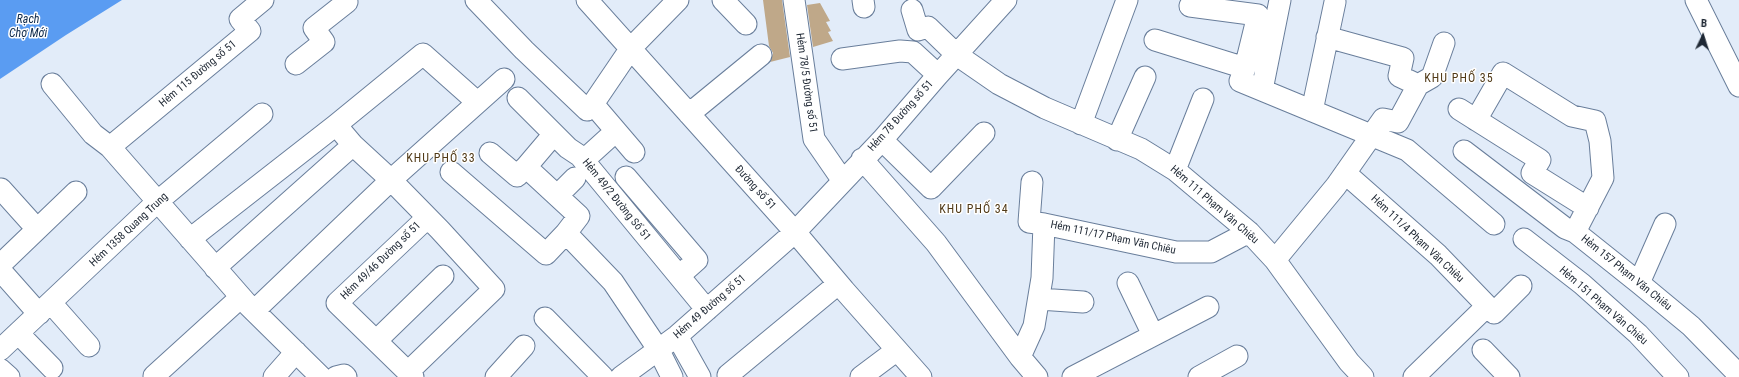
<!DOCTYPE html>
<meta charset="utf-8">
<style>
body{margin:0}
#map{position:relative;width:1739px;height:377px;overflow:hidden;background:#e2ecf9;font-family:"Roboto Condensed",sans-serif}
canvas{display:block}
.north{position:absolute;left:1683px;top:16px;width:40px;height:40px;-webkit-text-stroke:3px #fff;paint-order:stroke;rotate:4deg;font-size:11px;font-weight:700;line-height:16px;text-align:center;color:#1f2834}
.north::after{content:'';display:block;margin:auto;width:14px;height:18px;background:#1f2834;clip-path:polygon(50% 0,100% 100%,50% 72%,0 100%)}
</style>
<div id="map">
<canvas width="1739" height="377"></canvas>
<div class="north">B</div>
</div>
<script>
const ctx = document.querySelector('canvas').getContext('2d');
ctx.lineJoin = 'round';
function paint(path, color) { ctx.fillStyle = color; ctx.fill(path, 'evenodd'); }
const poly = rows => new Path2D(rows.map(r => 'M' + r).join(''));
function strokePath(path, color, width, dash) { ctx.strokeStyle = color; ctx.lineWidth = width; ctx.lineCap = dash ? 'butt' : 'round'; ctx.setLineDash(dash || []); ctx.stroke(path); }
function write(font, color, halo, rows, align = 'center') {
  ctx.font = font + ' "Roboto Condensed",sans-serif'; ctx.lineWidth = 3; ctx.setLineDash([]); ctx.textBaseline = 'middle'; ctx.strokeStyle = halo; ctx.fillStyle = color; for (const [text, x, y, turn = 0] of rows) {
    ctx.save(); ctx.translate(x, y); ctx.rotate((+turn || 0) * Math.PI / 180); ctx.textAlign = isNaN(turn) ? turn : align; if (halo) ctx.strokeText(text, 0, 0); ctx.fillText(text, 0, 0); ctx.restore();
  }
}
const water = poly([
 [0,0,122,0,66,35,0,79]
]);
const building = poly([
 [763,0,782,0,790,57,770,62,773,53,769,46],
 [820,3,830,21,826,22,831,31,828,32,833,41,813,47,807,5]
]);
const minor = poly([
 [476,0,524,50,587,110,593,104,631,48,678,0],
 [587,0,795,232,844,290,921,377],
 [723,0,746,24],
 [794,0,814,139,843,181],
 [863,0,864,7],
 [1696,0,1739,86],
 [1190,6,1258,15,1245,68,1240,81,1407,150,1494,224],
 [912,10,918,30,928,27,957,55,999,84,1045,108,1141,149,1175,170,1249,232,1275,260,1349,362,1363,377],
 [1327,37,1403,58,1399,76,1418,85],
 [1155,40,1245,68],
 [842,59,900,51,913,52,938,75],
 [296,64,324,42,314,28,347,2,346,0],
 [52,84,93,134,110,147,249,306,321,377],
 [1262,90,1280,0],
 [518,98,568,148,580,156,707,310],
 [593,104,634,152],
 [1459,109,1540,160,1532,173,1588,208],
 [1312,111,1335,2],
 [689,114,761,55],
 [1476,120,1503,73,1572,116,1595,121,1600,141,1603,178,1575,232,1639,283,1691,326,1739,375],
 [1081,124,1127,0],
 [336,125,353,145,391,180,440,230,494,289,408,372],
 [882,140,931,188,984,133],
 [1117,140,1145,77],
 [110,147,250,31,240,19,263,0],
 [1464,151,1565,228,1575,232],
 [490,153,517,176,526,167,579,216,566,233,613,282,658,349,672,377],
 [862,159,936,243,1020,357],
 [584,160,616,131],
 [526,167,554,134],
 [1175,170,1203,99],
 [451,172,546,254,566,233],
 [1345,173,1438,255,1494,313,1521,286],
 [626,177,697,260,679,276],
 [1032,182,1029,222,1044,224,1176,252,1211,252,1249,232],
 [1,189,37,229],
 [558,195,575,178],
 [190,239,336,125,423,54,477,102],
 [1524,239,1582,284,1638,334,1678,377],
 [1275,260,1336,186,1383,119,1398,122,1418,85,1432,77,1444,43],
 [0,265,76,192],
 [215,268,353,145],
 [0,270,39,314],
 [1128,283,1153,335],
 [1639,283,1665,224],
 [1039,299,1083,302],
 [51,303,89,346],
 [254,311,391,180,504,79],
 [545,318,603,377],
 [18,333,52,368],
 [677,336,700,377],
 [376,341,443,276],
 [0,350,157,202,262,114],
 [1483,350,1509,377],
 [0,369,9,377],
 [728,375,838,284],
 [154,376,241,297],
 [274,377,296,352],
 [336,377,344,375,346,377],
 [413,377,337,303,427,218],
 [496,377,524,346],
 [621,377,677,336,795,232,882,140,938,75,1006,0],
 [861,377,897,350],
 [1037,377,1020,357,1034,326,1042,278,1044,224],
 [1073,377,1208,307],
 [1199,377,1237,356],
 [1414,377,1487,306]
]);
const streetNames = [
 ["Hẻm 115 Đường số 51",198,74,-40],
 ["Hẻm 78/5 Đường số 51",806,83,82],
 ["Hẻm 78 Đường số 51",901,116,-48],
 ["Đường số 51",755,188,48],
 ["Hẻm 49/2 Đường Số 51",616,200,51],
 ["Hẻm 111 Phạm Văn Chiêu",1214,205,41],
 ["Hẻm 1358 Quang Trung",129,230,-43],
 ["Hẻm 111/17 Phạm Văn Chiêu",1113,238,12],
 ["Hẻm 111/4 Phạm Văn Chiêu",1417,239,43],
 ["Hẻm 49/46 Đường số 51",381,261,-44],
 ["Hẻm 157 Phạm Văn Chiêu",1626,273,39],
 ["Hẻm 151 Phạm Văn Chiêu",1603,306,41],
 ["Hẻm 49 Đường số 51",710,307,-41]
];
const waterNames = [
 ["Rạch",28,20],
 ["Chợ Mới",28,34]
];
const neighbourhoodNames = [
 ["KHU PHỐ 35",1459,79],
 ["KHU PHỐ 33",441,159],
 ["KHU PHỐ 34",974,210]
];
paint(water, '#5a9cf2');
paint(building, '#bfa889');
strokePath(minor, '#697e9b', 23);
strokePath(minor, '#fff', 21);
write('11px', '#1f2834', '#fff', streetNames);
write('italic 12px', '#0f2a4b', '#fff', waterNames);
ctx.letterSpacing = '1px';
write('12px', '#513a17', '#fff', neighbourhoodNames);
ctx.letterSpacing = '0px';
</script>
